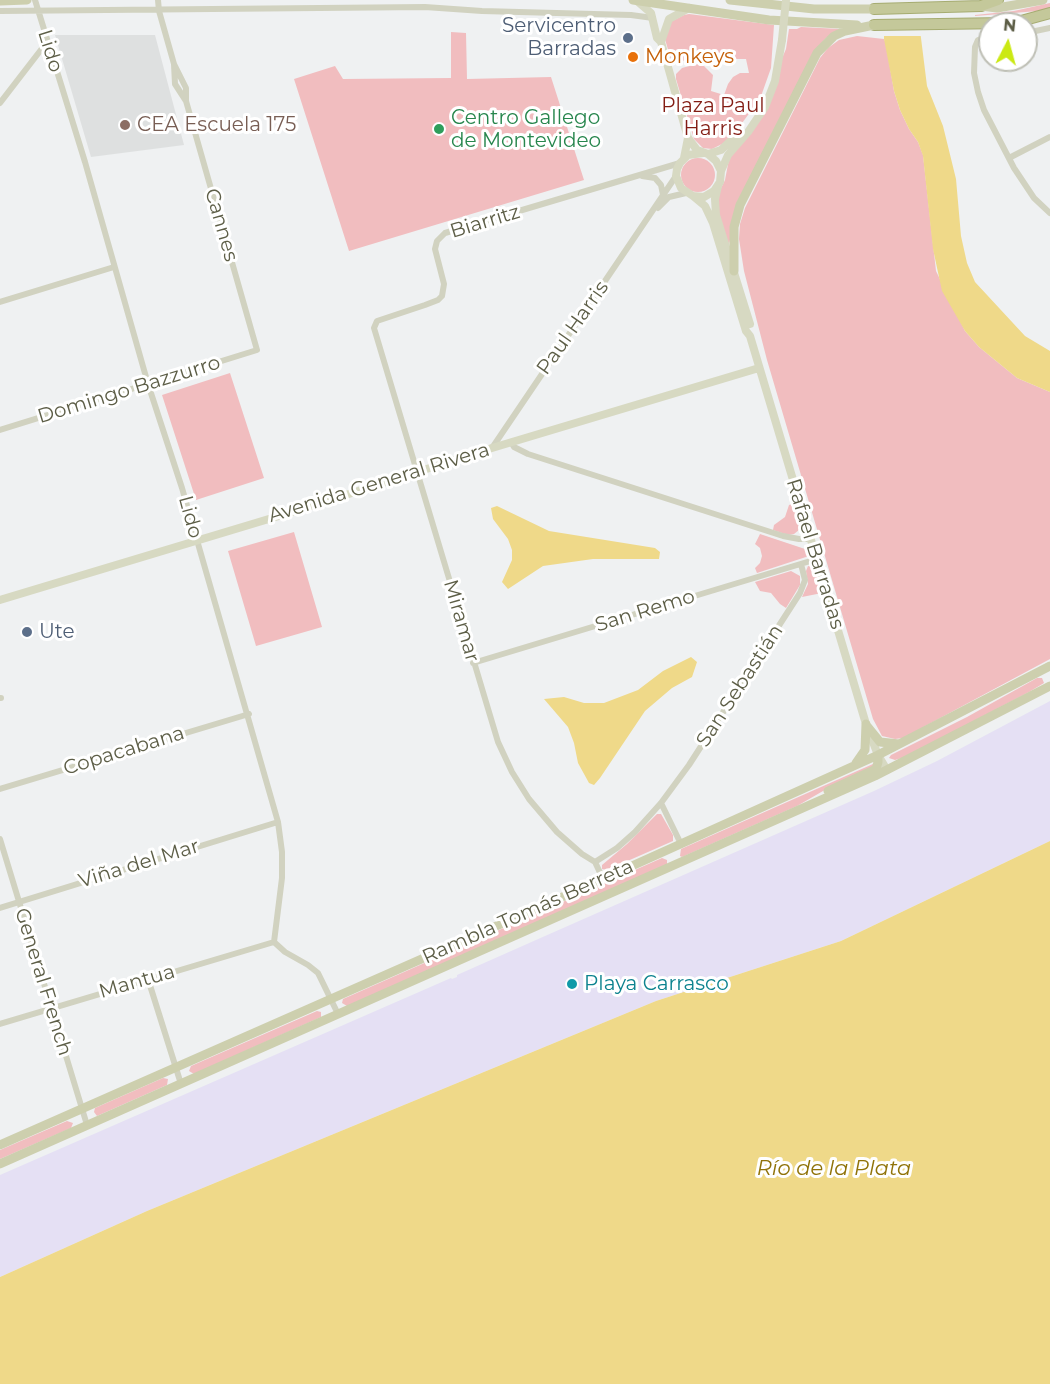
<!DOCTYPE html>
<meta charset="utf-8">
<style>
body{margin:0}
#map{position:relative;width:1050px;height:1384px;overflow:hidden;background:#eff1f2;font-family:Montserrat,sans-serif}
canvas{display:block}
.north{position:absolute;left:978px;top:12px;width:60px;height:60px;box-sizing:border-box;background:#fff;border:2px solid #bebfb5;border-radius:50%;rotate:6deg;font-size:16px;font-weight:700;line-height:24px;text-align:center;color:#5d5e47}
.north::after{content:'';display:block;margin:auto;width:21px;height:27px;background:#cbe913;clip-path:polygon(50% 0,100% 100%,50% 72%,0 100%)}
</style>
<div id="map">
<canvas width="1050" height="1384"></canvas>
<div class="north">N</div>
</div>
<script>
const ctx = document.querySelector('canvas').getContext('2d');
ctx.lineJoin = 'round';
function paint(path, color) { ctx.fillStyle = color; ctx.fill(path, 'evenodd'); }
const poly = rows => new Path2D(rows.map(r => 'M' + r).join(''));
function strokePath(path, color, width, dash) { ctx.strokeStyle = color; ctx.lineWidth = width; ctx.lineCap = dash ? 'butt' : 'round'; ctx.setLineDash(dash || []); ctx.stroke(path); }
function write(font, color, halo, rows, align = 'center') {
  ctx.font = font + ' Montserrat,sans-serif'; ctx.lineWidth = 6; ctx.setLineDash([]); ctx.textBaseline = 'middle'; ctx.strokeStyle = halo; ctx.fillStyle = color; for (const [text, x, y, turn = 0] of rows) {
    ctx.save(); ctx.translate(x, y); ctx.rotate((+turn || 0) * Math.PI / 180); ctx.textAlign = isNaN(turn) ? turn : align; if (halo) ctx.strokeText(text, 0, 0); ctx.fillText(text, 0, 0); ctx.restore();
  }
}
const education = poly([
 [55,35,155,35,184,145,91,157]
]);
const green = poly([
 [1050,3,1050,8,1038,11,975,16,975,15,1014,11],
 [689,14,774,25,771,68,760,99,739,127,724,143,712,149,703,148,694,139,676,79,676,74,682,68,697,64,704,66,713,75,711,91,724,95,728,84,733,77,740,73,749,73,746,59,725,59,708,54,679,62,671,60,665,39,670,22,684,15],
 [801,27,840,29,826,38,814,51,737,203,729,245,717,210,719,192,725,180,729,159,750,133,786,49,789,29,797,29],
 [451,32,466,33,467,79,551,77,584,180,349,251,294,79,335,66,343,79,451,78],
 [857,36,884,39,886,44,894,91,900,110,909,129,918,142,923,155,936,271,965,331,979,347,1017,378,1050,392,1050,659,903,738,895,739,882,736,873,719,767,360,744,271,739,239,740,224,745,208,820,58,828,48,839,40],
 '681 175a17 17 0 1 1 34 0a17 17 0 1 1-34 0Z',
 [230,373,264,478,196,500,162,395],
 [794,503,801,523,799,530,794,534,788,535,773,530,774,525,785,517,789,505],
 [294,532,322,627,256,646,228,551],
 [760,534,805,549,809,552,809,556,757,573,755,568,760,563,762,556,760,548,755,544],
 [808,566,814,567,822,593,802,597,808,584,806,571],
 [791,571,800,576,800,585,786,608,780,604,771,593,760,591,755,582],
 [1037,678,1042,678,1044,683,1029,692,905,757,895,760,889,758,891,755,967,717],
 [873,764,873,769,823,791,797,806,682,857,680,856,681,849],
 [657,814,661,814,673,835,673,841,607,870,602,869,602,865,627,844],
 [662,858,667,860,667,865,347,1006,342,1003,343,999],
 [317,1011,321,1012,321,1017,194,1074,189,1071,191,1066],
 [163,1078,168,1079,167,1085,97,1116,94,1112,95,1108],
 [67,1121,73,1123,71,1128,0,1159,0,1150]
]);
const sand = poly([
 [1050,701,1050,841,841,941,656,1001,147,1211,0,1277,0,1175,451,978,452,979,457,977,457,975,545,936,874,791,937,761]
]);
const water = poly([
 [884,0,920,30,927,86,943,126,956,179,961,236,967,263,975,282,1025,336,1050,351,1050,392,1017,378,979,347,965,331,942,291,933,249,923,156,918,142,909,129,900,110,894,91,884,39],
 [497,506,549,531,655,548,660,552,659,559,593,559,543,566,508,589,502,582,512,560,512,550,508,539,493,519,491,508],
 [691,657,697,662,692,677,672,688,645,711,600,778,594,785,589,783,578,763,574,743,568,727,544,699,564,697,584,703,604,703,638,690,663,671],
 [1050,841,1050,1384,0,1384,0,1277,147,1211,656,1001,841,941]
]);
const pier = poly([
 [881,0,922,0,923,36,881,36]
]);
const minor = poly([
 [35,0,85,162,148,384,182,488,278,822,282,852,282,878,274,942,285,952,308,965,318,973,338,1014],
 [0,11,425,7,482,11,631,15,653,18],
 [1026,33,1050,28],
 [990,36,978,40,975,47,974,73,978,92,984,110,1014,168,1034,198,1050,213],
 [174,64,175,84,186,101],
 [0,103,47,42],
 [1009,158,1050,137],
 [642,176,655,178,661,185,663,195],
 [658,208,669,197,686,193],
 [0,302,114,267],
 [0,430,257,350,186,101,186,88,174,64,159,11,158,0],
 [511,442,514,447,528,454,783,536,799,539,811,539],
 [492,448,676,176],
 [473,663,817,559],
 [0,698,1,698],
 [0,789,249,714],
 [661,803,681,844],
 [0,839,87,1125],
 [595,862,617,848,635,832,661,803,689,765,800,593,805,580,801,564],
 [603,879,595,862,582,854,557,832,529,799,512,772,498,742,374,328,377,321,425,305,438,300,442,296,444,284,435,249,437,241,445,233,680,163],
 [0,908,278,822],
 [148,979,181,1084],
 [0,1024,274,942]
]);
const secondary = poly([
 [637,1,651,13,657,38,661,42,688,138,684,158],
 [661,42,669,19,689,8],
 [688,138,697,150,708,154,716,161,721,171,720,182,714,191,704,197,693,196,681,188,676,176,677,169,680,163,688,155,703,153],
 [708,154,721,150,740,132],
 [721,171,728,155,748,132,765,107,775,81,782,40],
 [718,186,715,199,716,215,750,324],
 [693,196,705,206,713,223,746,331,750,336,866,724,878,755,887,770],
 [0,600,302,509,492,448,759,368]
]);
const primary = poly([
 [633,0,769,20,857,25],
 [730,0,814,9,874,9],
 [0,1,27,0],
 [981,6,997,8,1043,0],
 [734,271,734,227,740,205,817,53,834,36,845,31,874,25],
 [867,726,880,742,899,744],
 [856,763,865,750,866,724],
 [828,791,876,769,878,762,878,755],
 [0,1145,603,879,878,755,1050,666],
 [0,1164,875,776,1050,686]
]);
const trunk = poly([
 [874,9,981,6,998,0],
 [874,25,1005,23,1021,21,1050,13]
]);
const secondaryBridge = poly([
 [782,40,786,0]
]);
const markers = [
 [628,38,6,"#5c6f8a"],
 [633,57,6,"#e8710a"],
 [125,125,6,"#8d6e63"],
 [439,129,6,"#2e9e5b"],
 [27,632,6,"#5c6f8a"],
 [572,984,6,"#0f9aa8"]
];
const serviceNames = [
 ["Servicentro",616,26],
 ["Barradas",616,49],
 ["Ute",39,632,"left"]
];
const streetNames = [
 ["Lido",50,51,73],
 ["Biarritz",485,222,-17],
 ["Cannes",221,225,74],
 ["Paul Harris",573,328,-55],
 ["Domingo Bazzurro",129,390,-17],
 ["Avenida General Rivera",379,483,-17],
 ["Lido",190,517,75],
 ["Rafael Barradas",815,554,73],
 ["San Remo",645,611,-17],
 ["Miramar",461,621,74],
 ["San Sebastián",740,686,-57],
 ["Copacabana",124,751,-17],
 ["Viña del Mar",139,864,-17],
 ["Rambla Tomás Berreta",528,912,-24],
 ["General French",43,982,73],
 ["Mantua",137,982,-16]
];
const foodNames = [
 ["Monkeys",645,57]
];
const parkNames = [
 ["Plaza Paul",713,106],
 ["Harris",713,129]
];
const leisureNames = [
 ["Centro Gallego",451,118],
 ["de Montevideo",451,141]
];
const educationNames = [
 ["CEA Escuela 175",137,125]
];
const cultureNames = [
 ["Playa Carrasco",584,984]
];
const waterNames = [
 ["Río de la Plata",834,1169]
];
paint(education, '#dee0e0');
paint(green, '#f1bdbf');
paint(sand, '#e5e0f4');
paint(water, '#efd989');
paint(pier, '#eff1f2');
strokePath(trunk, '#a6ac71', 12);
strokePath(minor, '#d1d2c0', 6);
strokePath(secondary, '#d7d9c2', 8);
strokePath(primary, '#cdcfae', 9);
strokePath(trunk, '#c4c89a', 10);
strokePath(secondaryBridge, '#d7d9c2', 8);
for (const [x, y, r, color] of markers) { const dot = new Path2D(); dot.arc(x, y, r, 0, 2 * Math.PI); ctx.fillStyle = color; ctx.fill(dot); strokePath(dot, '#fff', 2); }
write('20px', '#4e5e75', '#fff', serviceNames, 'right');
write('20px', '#5d5e47', '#fff', streetNames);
write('20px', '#c56008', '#fff', foodNames, 'left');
write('20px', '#831d14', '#fff', parkNames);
write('20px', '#27864d', '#fff', leisureNames, 'left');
write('20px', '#785e54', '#fff', educationNames, 'left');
write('20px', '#0d838f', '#fff', cultureNames, 'left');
write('italic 21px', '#907309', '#fff', waterNames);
</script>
